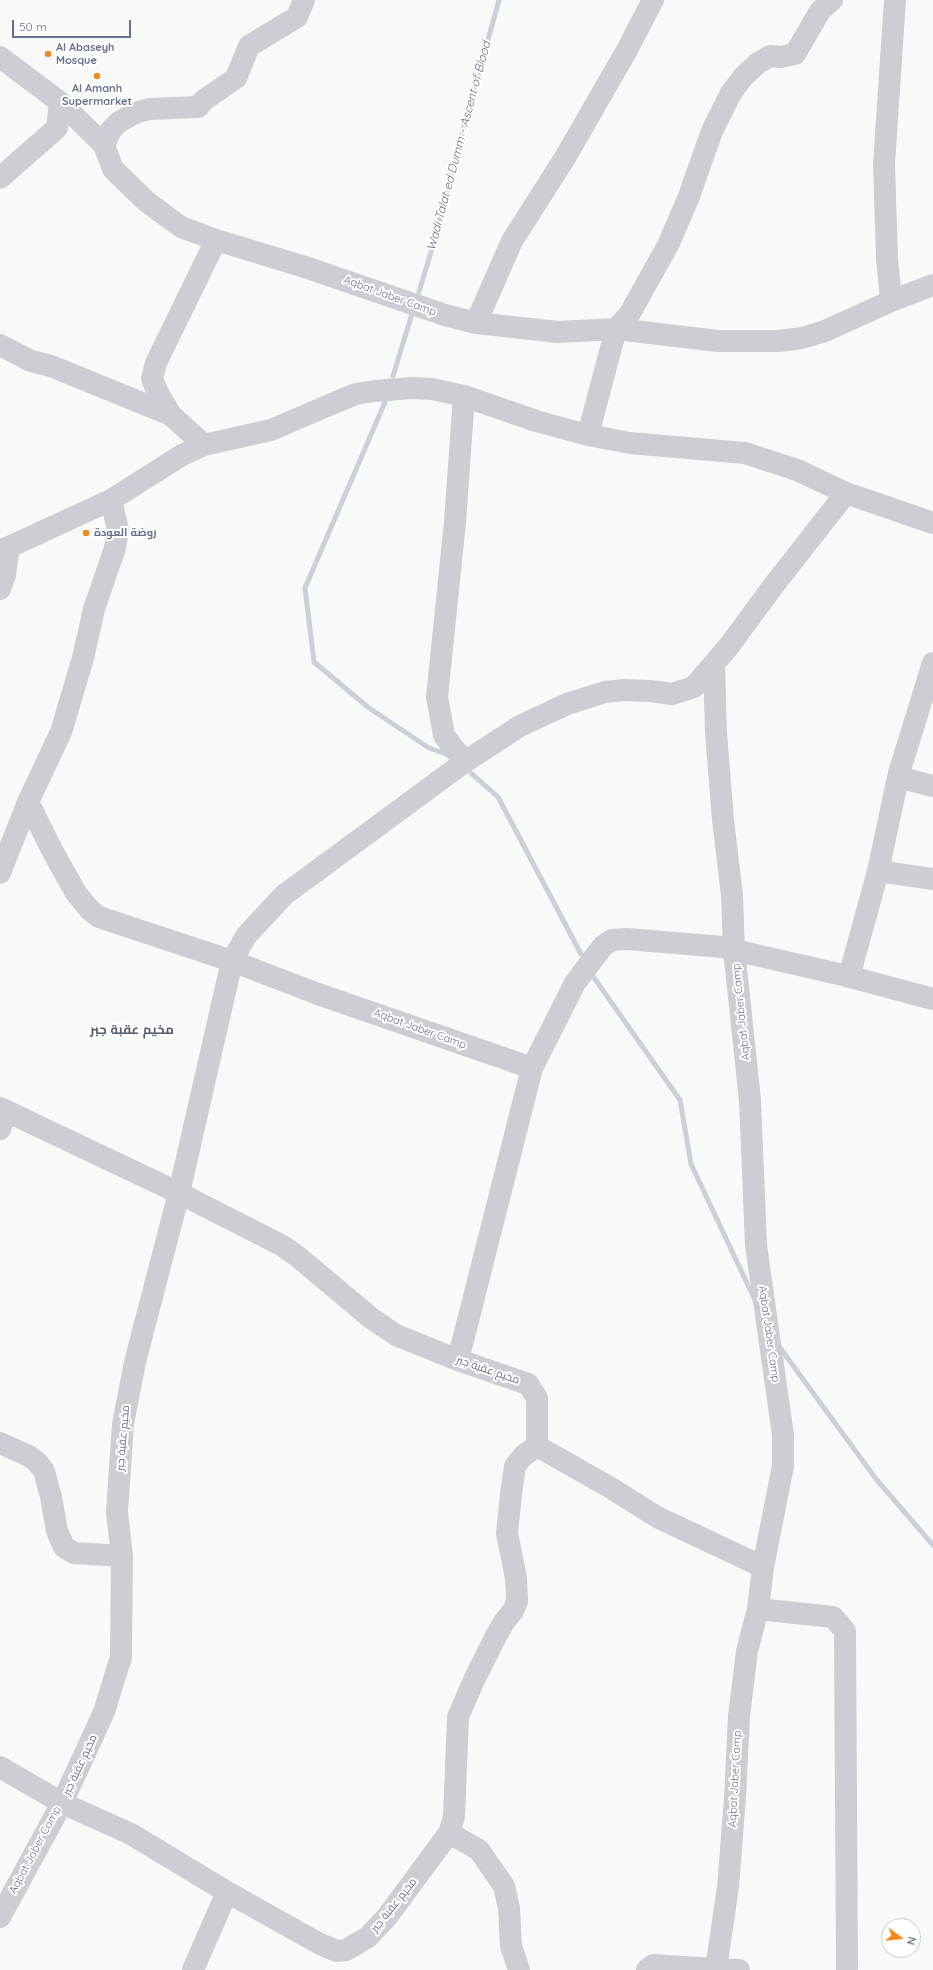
<!DOCTYPE html>
<meta charset="utf-8">
<style>
body{margin:0}
#map{position:relative;width:933px;height:1970px;overflow:hidden;background:#f9faf8;font-family:Quicksand,sans-serif}
canvas{display:block}
.north{position:absolute;left:881px;top:1918px;width:40px;height:40px;box-sizing:border-box;background:#fff;border:1px solid #c2c6d1;border-radius:50%;rotate:105deg;font-size:11px;font-weight:700;line-height:16px;text-align:center;color:#66718c}
.north::after{content:'';display:block;margin:auto;width:14px;height:18px;background:#f3881e;clip-path:polygon(50% 0,100% 100%,50% 72%,0 100%)}
.scale{position:absolute;left:12px;top:20px;width:119px;height:18px;box-sizing:border-box;border:2px solid #66718c;border-top:0;padding-left:5px;font-size:12px;line-height:14px;white-space:nowrap;color:#66718c;-webkit-text-stroke:3px #fff;paint-order:stroke}
</style>
<div id="map">
<canvas width="933" height="1970"></canvas>
<div class="north">N</div>
<div class="scale">50 m</div>
</div>
<script>
const ctx = document.querySelector('canvas').getContext('2d');
ctx.lineJoin = 'round';
const poly = rows => new Path2D(rows.map(r => 'M' + r).join(''));
function strokePath(path, color, width, dash) { ctx.strokeStyle = color; ctx.lineWidth = width; ctx.lineCap = dash ? 'butt' : 'round'; ctx.setLineDash(dash || []); ctx.stroke(path); }
function write(font, color, halo, rows, align = 'center') {
  ctx.font = font + ' Quicksand,Cairo,sans-serif'; ctx.lineWidth = 4; ctx.setLineDash([]); ctx.textBaseline = 'middle'; ctx.strokeStyle = halo; ctx.fillStyle = color; for (const [text, x, y, turn = 0] of rows) {
    ctx.save(); ctx.translate(x, y); ctx.rotate((+turn || 0) * Math.PI / 180); ctx.textAlign = isNaN(turn) ? turn : align; if (halo) ctx.strokeText(text, 0, 0); ctx.fillText(text, 0, 0); ctx.restore();
  }
}
const stream = poly([
 [419,292,434,242,463,130,499,0],
 [393,376,411,317],
 [385,402,305,588,314,662,369,708,429,748,449,755],
 [471,773,498,797,581,954],
 [590,972,680,1100,691,1164,754,1298],
 [778,1345,876,1479,933,1545]
]);
const minor = poly([
 [0,57,60,102,57,128,0,178],
 [60,102,104,145,111,130,119,122,135,113,149,109,198,107,204,100,236,78,249,46,297,17,304,0],
 [104,145,113,169,147,202,181,227,216,240],
 [891,301,887,258,884,164,895,0],
 [476,323,512,241,566,156,627,50,653,0],
 [616,329,629,315,668,245,688,199,712,131,731,93,743,77,758,63,770,56,781,57,795,54,820,11,832,0],
 [616,329,718,341,779,341,802,338,825,331,891,301,933,285],
 [0,345,31,361,51,366,171,415],
 [846,493,933,523],
 [9,547,111,500,182,455,204,445,171,415,157,391,152,379,156,363,216,240,305,267,445,315,476,323,558,332,616,329,588,435,536,421,464,396],
 [0,550,9,547,5,575,0,589],
 [714,664,716,732,723,820,732,895,734,950,843,975,933,999],
 [466,761,520,726,567,704,605,692,624,690,650,691,672,694,694,687,729,646,774,585,846,493,797,470,745,453,630,443,588,435],
 [898,777,933,786],
 [28,802,53,852,76,893,90,910,99,917,232,961,318,994,532,1068,575,983,603,946,612,940,627,939,723,947,734,950,750,1100,756,1245,783,1435,783,1466,763,1567],
 [878,871,933,879],
 [0,873,28,802,61,732,83,658,94,609,115,548,118,530,111,500],
 [849,977,878,871,899,773,933,663],
 [0,1108,179,1193,232,961,246,936,284,895,466,761,454,749,444,735,437,697,455,522,464,396,432,389,412,388,374,391,356,394,341,400,271,430,204,445],
 [0,1129,6,1111],
 [179,1193,283,1246,297,1256,371,1318,396,1335,458,1360,528,1384,537,1398,537,1446,523,1456,515,1466,511,1494,507,1533,516,1578,517,1601,513,1611,504,1622,495,1638,474,1680,458,1717,454,1817,449,1833,387,1917,368,1937,346,1950,337,1951,320,1944,227,1892,131,1834,62,1803,104,1712,121,1657,122,1556,117,1512,123,1424,135,1362,179,1193],
 [458,1360,532,1068],
 [0,1443,29,1456,37,1462,44,1471,51,1497,57,1531,64,1547,74,1553,122,1556],
 [537,1446,611,1488,657,1517,763,1567,758,1609,747,1651,739,1716,735,1798,728,1887,716,1969,739,1970],
 [758,1609,833,1617,845,1631,847,1970],
 [0,1767,62,1803,0,1917],
 [449,1833,479,1850,504,1886,509,1908,511,1946,519,1970],
 [193,1970,227,1892],
 [647,1970,653,1965,716,1969]
]);
const markers = [
 [48,54,4,"#f3881e"],
 [97,76,4,"#f3881e"],
 [86,533,4,"#f3881e"]
];
const poiNames = [
 ["Al Abaseyh",56,48],
 ["Mosque",56,61],
 ["Al Amanh",97,89,"center"],
 ["Supermarket",97,102,"center"],
 ["روضة العودة",94,533]
];
const streetNames = [
 ["Aqbat Jaber Camp",390,296,20],
 ["Aqbat Jaber Camp",741,1012,-96],
 ["Aqbat Jaber Camp",420,1029,20],
 ["Aqbat Jaber Camp",769,1334,82],
 ["مخيم عقبة جبر",488,1370,19],
 ["مخيم عقبة جبر",123,1438,-85],
 ["مخيم عقبة جبر",80,1765,-65],
 ["Aqbat Jaber Camp",735,1779,-87],
 ["Aqbat Jaber Camp",35,1850,-62],
 ["مخيم عقبة جبر",394,1905,-51]
];
const waterNames = [
 ["Wadi Talat ed Dumm - Ascent of Blood",459,146,-75]
];
const quarterNames = [
 ["مخيم عقبة جبر",132,1030]
];
strokePath(stream, '#cad0d8', 5);
strokePath(minor, '#ccced3', 22);
for (const [x, y, r, color] of markers) { const dot = new Path2D(); dot.arc(x, y, r, 0, 2 * Math.PI); ctx.fillStyle = color; ctx.fill(dot); strokePath(dot, '#fff', 1.5); }
write('bold 11px', '#66718c', '#fff', poiNames, 'left');
write('11px', '#66718c', '#fff', streetNames);
write('italic 12px', '#637386', '#fff', waterNames);
write('bold 13px', '#555d70', '#fff', quarterNames);
</script>
